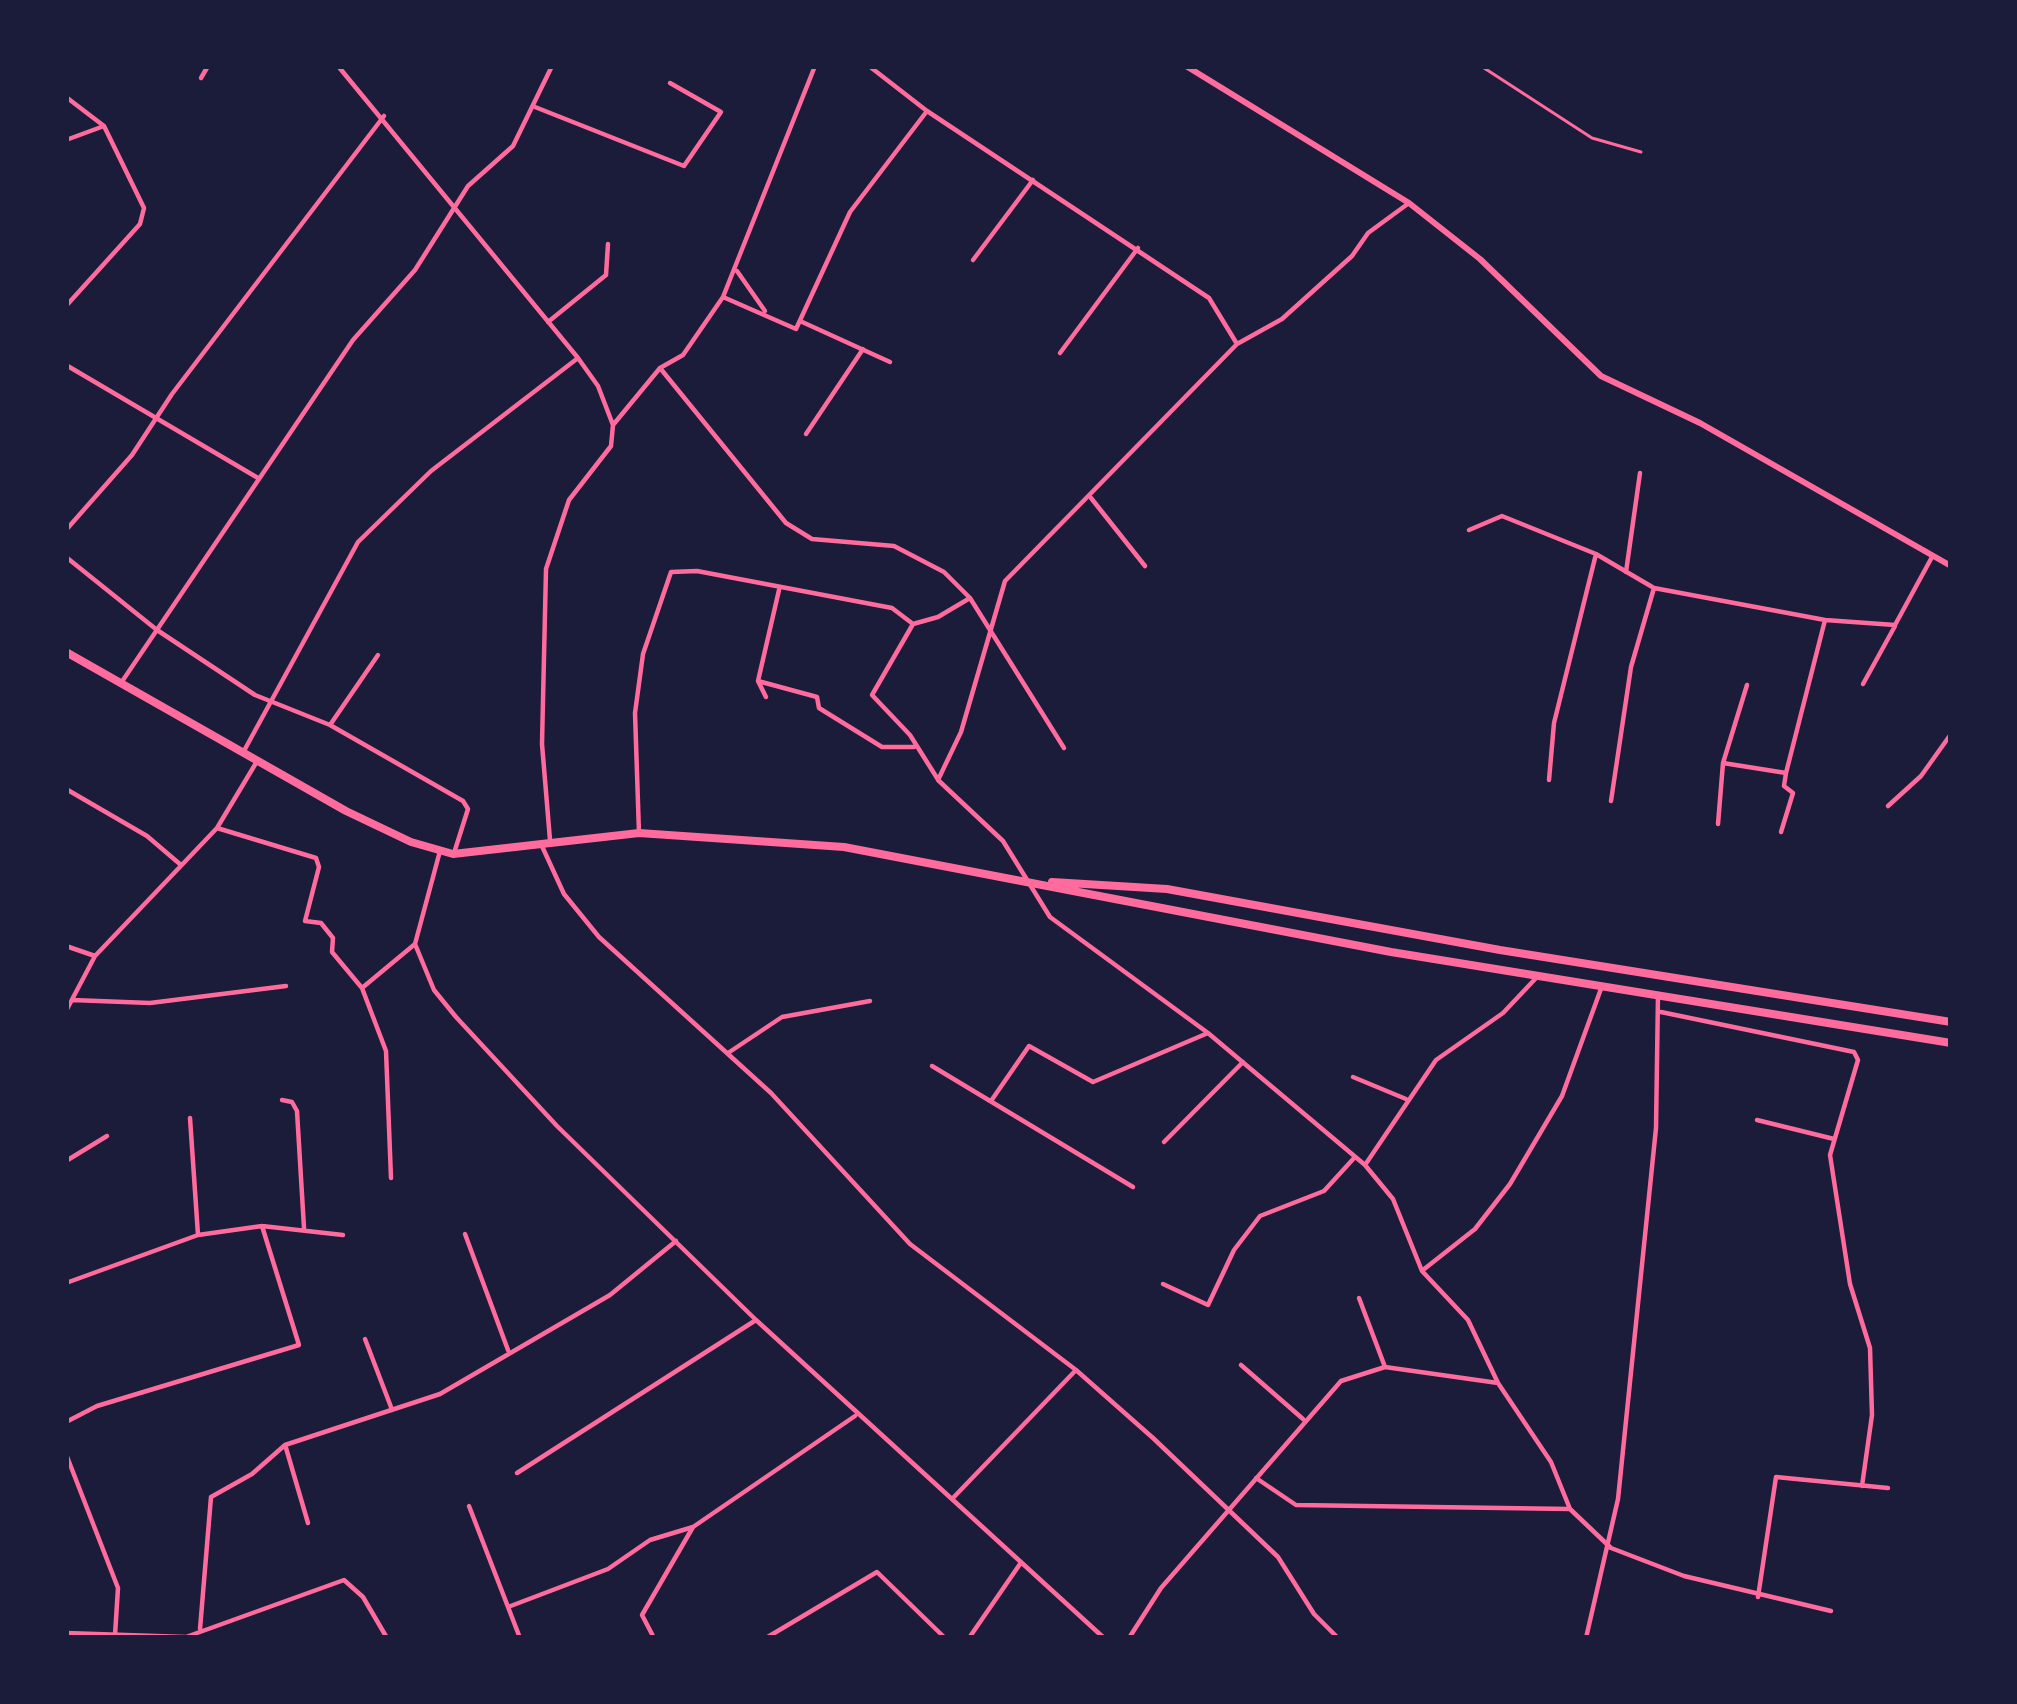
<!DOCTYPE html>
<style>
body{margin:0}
#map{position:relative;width:2017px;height:1704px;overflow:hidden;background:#1b1b3a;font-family:Jost,sans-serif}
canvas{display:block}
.frame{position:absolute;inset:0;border:69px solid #1b1b3a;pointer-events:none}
</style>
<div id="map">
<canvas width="2017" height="1704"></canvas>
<div class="frame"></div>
</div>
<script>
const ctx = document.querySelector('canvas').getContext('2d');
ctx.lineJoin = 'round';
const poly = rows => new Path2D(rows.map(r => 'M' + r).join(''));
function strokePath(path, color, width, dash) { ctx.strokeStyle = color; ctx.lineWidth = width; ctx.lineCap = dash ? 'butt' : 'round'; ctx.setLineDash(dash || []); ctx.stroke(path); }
const service = poly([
 [1481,66,1592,138,1641,152]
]);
const minor = poly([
 [338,66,578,358,598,386,613,425,611,446,569,500,546,569,542,744,550,840],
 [869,66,927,111,1209,298,1237,344],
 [201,78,208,66],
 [66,97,104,126,144,208,140,224,66,306],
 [535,107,684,166,721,112,670,83],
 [66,140,104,126],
 [1409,203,1368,233,1352,256,1282,319,1237,344,1005,581,961,732,938,780,1003,841,1050,917,1208,1033,1365,1165,1393,1199,1422,1271,1468,1320,1498,1383,1551,1462,1570,1509],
 [973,260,1033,180],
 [737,271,765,311],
 [723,297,796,329,850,212,927,111],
 [800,321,890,362],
 [548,322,606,275,608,244],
 [1060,353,1138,248],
 [66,365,258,478],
 [660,368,786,523,812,539,894,546,944,572,970,598,1064,748],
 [613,425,660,368,683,355,723,297,815,66],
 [806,434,863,349],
 [1091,498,1145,566],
 [66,530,132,455,172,394,384,116],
 [1469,530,1502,516,1596,554,1654,588,1825,620,1895,625,1932,557],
 [66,557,157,630,255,695,330,725,463,801,468,809,455,850],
 [1626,572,1640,473],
 [758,681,817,697,819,708,882,747,914,747],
 [121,683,353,340,415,270,468,186,513,146,552,66],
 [1863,684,1895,626],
 [766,697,758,681,779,590],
 [330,725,378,655],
 [245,749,358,542,431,471,578,358],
 [1723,763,1747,685],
 [937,778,910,735,872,695,913,624,938,617,970,598],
 [1549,780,1554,723,1596,554],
 [66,789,147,836,181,865],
 [1611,801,1631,667,1654,588],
 [1888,806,1921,776,1951,734],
 [1718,824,1723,763,1786,773],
 [217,828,316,858,319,867,305,921,321,923,333,938,332,952,362,988],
 [1781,832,1793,793,1784,786,1786,773,1825,620],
 [639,833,635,713,643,654,671,572,697,571,892,608,913,624],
 [541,844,564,894,599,937,771,1093,910,1244,1076,1370,1153,1438,1278,1557,1314,1614,1338,1638],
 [440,851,415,944,434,990,456,1017,557,1126,756,1320,1104,1638],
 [66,946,95,956],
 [72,1000,150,1003,286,986],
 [66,1011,95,956,217,828,256,763],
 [1661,1012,1854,1052,1858,1060,1830,1155,1850,1284,1870,1348,1872,1415,1862,1486],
 [728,1053,782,1017,870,1001],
 [932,1066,1133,1187],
 [1353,1077,1406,1099],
 [282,1100,292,1102,297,1111,304,1228],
 [991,1101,1029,1046,1093,1082,1208,1033],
 [190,1118,198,1235],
 [1757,1120,1834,1139],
 [1164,1142,1243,1062],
 [66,1161,107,1136],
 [1365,1165,1436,1060,1503,1013,1537,977],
 [391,1178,386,1051,362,988,415,944],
 [465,1234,508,1350],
 [1423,1270,1475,1229,1510,1184,1562,1096,1602,986],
 [66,1283,198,1235,262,1226,343,1235],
 [1163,1284,1208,1305,1234,1250,1260,1216,1324,1191,1355,1157],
 [1359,1298,1385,1367],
 [365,1339,391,1407],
 [1241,1365,1303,1419],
 [66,1422,97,1406,299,1345,262,1226],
 [286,1448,308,1523],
 [66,1454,118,1588,115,1635],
 [517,1473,756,1320],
 [1256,1478,1296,1505,1570,1509,1611,1548,1684,1576,1831,1611],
 [952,1499,1076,1370],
 [469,1506,520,1638],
 [1758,1597,1776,1477,1888,1488],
 [508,1607,608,1569,650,1540,693,1527],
 [200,1629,211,1497,252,1474,285,1445,440,1394,610,1295,676,1241],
 [66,1633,186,1637,344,1580,363,1597,387,1638],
 [654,1638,642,1615,693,1527,855,1416],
 [766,1638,877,1572,945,1638],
 [969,1638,1020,1564],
 [1129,1638,1161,1588,1341,1381,1385,1367,1498,1383],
 [1586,1638,1618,1499,1656,1128,1658,995]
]);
const tertiary = poly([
 [1186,66,1409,203,1480,259,1601,376,1700,423,1951,566]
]);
const secondary = poly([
 [66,652,346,811,411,842,453,854,639,833,844,847,1391,952,1951,1043],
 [1052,882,1167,889,1500,950,1951,1022]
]);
strokePath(service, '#ff6b9d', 3);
strokePath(minor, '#ff6b9d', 4.5);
strokePath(tertiary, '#ff6b9d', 6);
strokePath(secondary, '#ff6b9d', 8);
</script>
